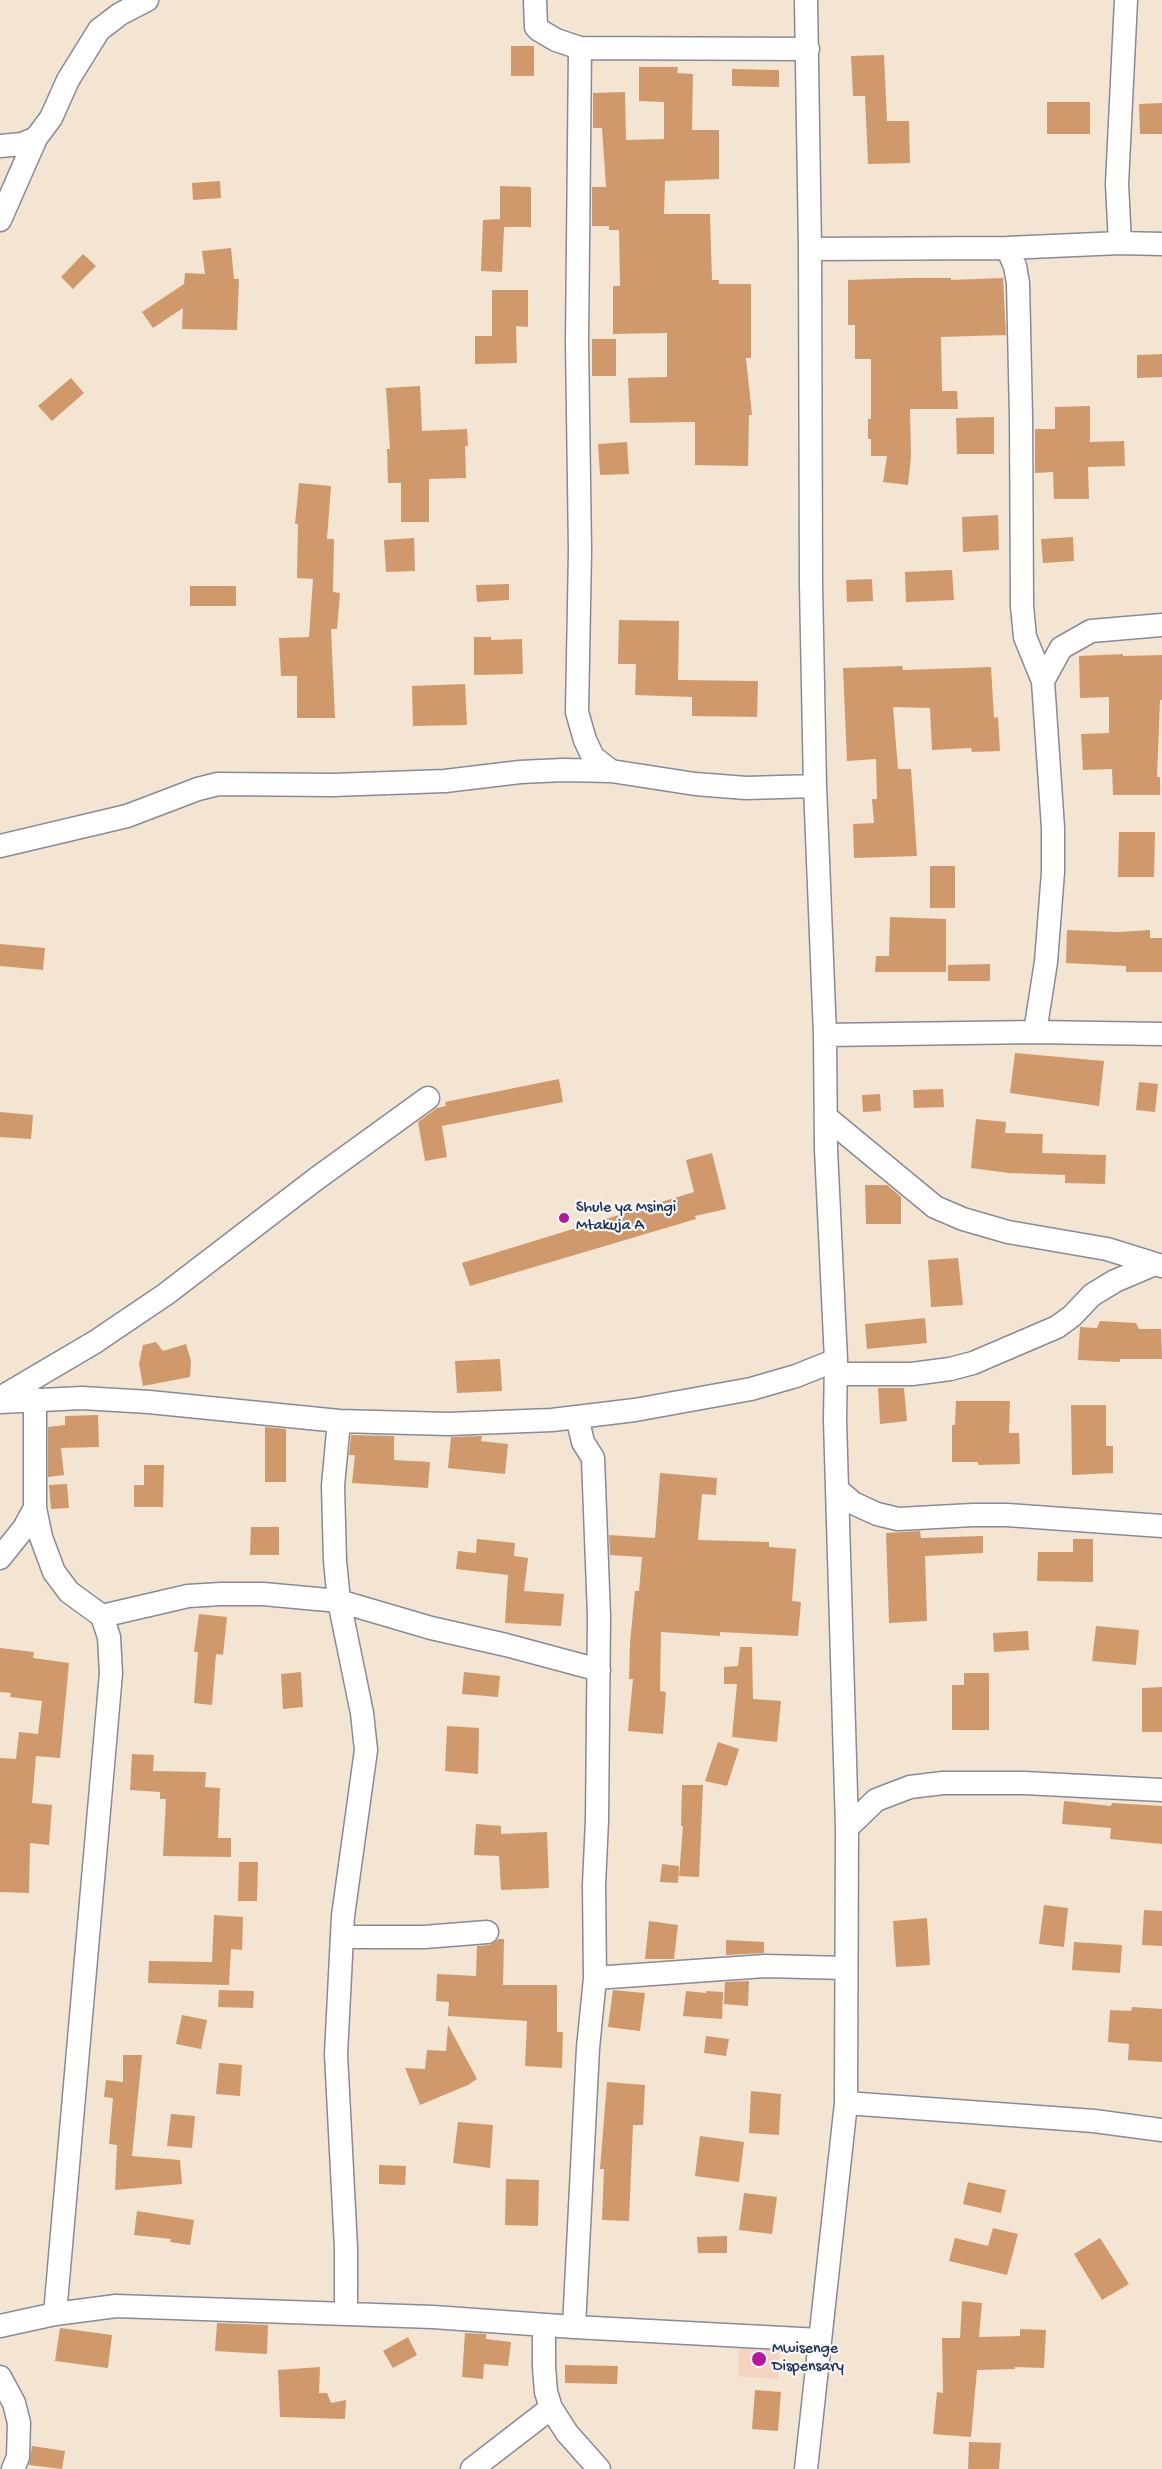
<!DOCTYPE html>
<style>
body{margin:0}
canvas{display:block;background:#f3e5d1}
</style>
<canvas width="1162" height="2469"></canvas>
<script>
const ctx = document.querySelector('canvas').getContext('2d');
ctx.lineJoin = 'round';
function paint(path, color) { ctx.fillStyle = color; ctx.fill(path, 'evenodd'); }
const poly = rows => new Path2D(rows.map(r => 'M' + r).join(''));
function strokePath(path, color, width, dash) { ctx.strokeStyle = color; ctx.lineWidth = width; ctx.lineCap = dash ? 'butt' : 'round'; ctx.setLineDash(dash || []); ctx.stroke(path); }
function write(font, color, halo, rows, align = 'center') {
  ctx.font = font + ' "Gochi Hand",sans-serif'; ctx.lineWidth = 4.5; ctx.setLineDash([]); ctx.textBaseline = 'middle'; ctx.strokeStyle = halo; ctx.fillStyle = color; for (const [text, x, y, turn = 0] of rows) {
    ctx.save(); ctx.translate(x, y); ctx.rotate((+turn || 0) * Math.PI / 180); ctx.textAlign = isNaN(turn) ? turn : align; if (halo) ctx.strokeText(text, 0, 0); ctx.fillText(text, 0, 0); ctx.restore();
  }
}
const built = poly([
 [740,2340,780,2342,778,2379,738,2376]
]);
const building = poly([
 [511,46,534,46,534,76,511,76],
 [884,55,887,121,909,121,910,163,868,164,865,96,853,96,851,56],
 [639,67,678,67,677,73,693,74,692,130,719,130,719,179,665,181,664,214,710,214,712,280,719,280,719,284,751,284,751,358,746,358,752,415,749,415,748,466,695,465,695,422,630,423,628,378,667,377,667,333,613,334,613,286,620,286,619,230,609,230,609,226,592,226,592,187,606,187,602,128,593,128,593,93,625,92,626,140,664,139,664,102,639,101],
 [732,69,779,70,779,87,732,86],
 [1047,102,1090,102,1090,134,1047,134],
 [1162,103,1162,134,1140,134,1139,104],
 [220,181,221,198,193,200,192,183],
 [500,186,531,187,531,227,504,227,502,272,481,271,483,220,500,219],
 [231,248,234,279,239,279,237,330,182,329,183,308,153,328,142,312,184,284,185,273,205,274,202,251],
 [83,254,96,266,73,289,61,277],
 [907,278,951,278,951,280,1003,278,1006,335,941,337,942,391,957,391,958,409,910,409,911,457,908,485,883,482,887,456,871,456,871,439,868,439,868,419,871,419,871,359,855,359,855,325,848,325,848,280],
 [492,290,528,290,528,327,516,326,517,363,475,364,475,336,492,336],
 [592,339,616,339,616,376,592,376],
 [1162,354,1162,377,1137,378,1137,355],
 [71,378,84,393,52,421,38,406],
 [420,386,422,431,467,429,468,446,465,446,466,478,429,479,429,522,401,522,401,483,388,483,387,449,390,449,386,388],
 [1090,406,1090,442,1124,441,1125,466,1088,467,1089,499,1054,499,1053,472,1035,473,1035,429,1055,429,1055,407],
 [994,417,994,454,957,454,956,418],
 [627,442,629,474,600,475,598,444],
 [299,483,331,486,327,539,334,539,333,592,340,593,337,629,331,629,335,718,297,718,297,676,281,676,279,638,309,637,313,579,297,578,298,524,295,524],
 [998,515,999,550,963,552,962,517],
 [1073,537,1074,561,1043,563,1041,539],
 [414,538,415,571,386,572,384,540],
 [952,570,954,600,906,602,905,572],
 [872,579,873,601,847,602,846,580],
 [509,584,509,600,477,602,476,585],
 [190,586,236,586,236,606,190,606],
 [619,620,679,621,678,680,758,681,757,717,692,716,692,697,635,695,636,664,618,664],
 [474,637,491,637,491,640,522,639,523,674,474,675],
 [1123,654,1123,656,1162,655,1162,700,1160,700,1157,777,1160,777,1160,795,1113,795,1112,769,1083,770,1081,734,1109,733,1109,697,1080,698,1079,656],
 [902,666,903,670,991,667,994,718,998,717,1000,751,972,752,971,748,932,750,930,708,893,707,898,769,911,769,917,856,854,858,853,824,874,823,872,799,877,799,876,759,847,761,843,668],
 [465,684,467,725,413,726,412,686],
 [1119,832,1155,832,1154,877,1118,877],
 [930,866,955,866,955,908,930,908],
 [890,917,946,919,946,972,875,972,876,956,889,956],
 [1067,930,1118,932,1150,930,1150,938,1162,938,1162,972,1126,972,1126,966,1066,963],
 [0,944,45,948,43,970,0,966],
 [990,964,990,981,948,981,948,965],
 [1015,1053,1104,1061,1099,1106,1010,1093],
 [559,1079,563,1102,442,1126,447,1157,425,1161,418,1122,437,1108,446,1106,445,1102],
 [1139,1082,1158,1084,1155,1112,1136,1110],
 [943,1089,944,1107,914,1108,913,1090],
 [880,1094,881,1111,863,1112,862,1095],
 [0,1112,33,1115,31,1139,0,1137],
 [976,1119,1006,1122,1005,1133,1043,1134,1042,1153,1106,1155,1105,1184,1065,1183,1065,1175,1009,1173,971,1168],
 [712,1153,726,1209,695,1216,696,1219,470,1286,462,1263,694,1192,686,1160],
 [865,1185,887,1185,901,1197,901,1224,866,1224],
 [958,1258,963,1305,931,1307,928,1260],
 [925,1318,927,1343,867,1349,865,1324],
 [1100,1321,1136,1323,1139,1329,1161,1329,1162,1359,1120,1359,1120,1362,1078,1360,1080,1327,1097,1328],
 [156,1342,163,1351,186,1344,191,1361,190,1377,143,1386,139,1364,143,1345],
 [500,1359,502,1391,457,1393,455,1361],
 [878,1388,904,1388,907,1421,880,1424],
 [956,1401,1010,1401,1009,1433,1019,1433,1020,1464,978,1465,978,1462,952,1462,952,1425,955,1425],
 [1071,1405,1106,1405,1106,1446,1113,1446,1113,1473,1072,1475],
 [98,1415,99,1447,61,1448,64,1475,48,1477,48,1427,65,1425,65,1416],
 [265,1427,286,1429,286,1482,265,1482],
 [351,1435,394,1436,394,1460,430,1462,428,1488,352,1483,355,1455,349,1455],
 [482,1436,481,1441,508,1444,505,1474,448,1468,451,1437],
 [144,1465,164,1465,163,1507,134,1507,134,1485,144,1485],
 [660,1473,717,1478,716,1495,702,1494,698,1540,769,1542,769,1547,796,1549,792,1601,801,1602,798,1636,720,1632,720,1636,661,1632,660,1691,666,1692,663,1734,628,1731,633,1679,629,1679,630,1643,635,1591,639,1591,642,1557,610,1555,609,1535,655,1538],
 [67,1484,69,1508,51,1509,49,1485],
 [251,1527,279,1527,279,1555,250,1555],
 [920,1531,921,1538,983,1536,983,1553,925,1556,927,1621,889,1623,886,1533],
 [477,1539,515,1543,514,1556,528,1558,524,1591,564,1594,561,1626,505,1623,508,1575,456,1569,458,1551,476,1553],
 [1073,1539,1093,1539,1093,1582,1037,1581,1038,1552,1073,1552],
 [199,1614,227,1617,223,1655,216,1654,212,1705,194,1703,198,1652,194,1652],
 [1096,1626,1139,1630,1136,1665,1092,1661],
 [1028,1631,1029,1650,994,1652,993,1633],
 [740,1647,752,1647,753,1699,781,1701,777,1742,732,1737,737,1684,724,1684,724,1667,738,1666],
 [0,1648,34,1652,33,1658,69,1663,60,1758,36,1756,32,1803,52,1805,49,1845,30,1843,29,1893,0,1892,0,1758,16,1759,19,1732,38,1734,42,1701,10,1697,11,1693,0,1692],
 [301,1672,303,1707,283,1709,281,1674],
 [464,1672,500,1676,498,1697,462,1694],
 [964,1673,989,1673,989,1730,952,1730,952,1685,964,1685],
 [1162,1687,1162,1732,1142,1732,1142,1688],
 [447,1726,479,1728,478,1774,445,1771],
 [718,1742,739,1749,727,1786,705,1781],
 [132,1754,154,1755,153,1771,206,1772,205,1787,220,1788,218,1838,231,1838,231,1857,163,1856,166,1799,160,1799,160,1792,130,1790],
 [682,1785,703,1785,699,1877,679,1876,683,1826,681,1826],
 [1064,1801,1111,1806,1112,1803,1162,1806,1162,1844,1110,1839,1111,1828,1062,1824],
 [476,1824,501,1826,501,1834,547,1832,549,1888,501,1890,499,1856,474,1855],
 [239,1862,258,1862,257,1901,238,1901],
 [662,1864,679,1866,678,1883,660,1882],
 [1044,1905,1068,1908,1064,1947,1039,1944],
 [1144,1910,1162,1911,1162,1946,1142,1945],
 [214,1915,243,1917,242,1950,231,1949,229,1985,148,1983,149,1961,212,1962],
 [927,1918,930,1965,896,1967,893,1921],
 [649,1921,678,1925,674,1959,645,1959],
 [498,1939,504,1939,503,1985,557,1985,557,2032,563,2032,562,2068,525,2066,527,2021,448,2016,449,2002,436,2001,437,1974,476,1976,477,1946,489,1945],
 [726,1940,764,1942,764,1953,726,1955],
 [1074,1942,1122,1945,1120,1973,1072,1970],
 [749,1981,748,2006,724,2004,725,1982],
 [219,1990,254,1991,253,2008,218,2007],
 [613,1990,645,1993,640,2031,608,2027],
 [686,1991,706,1993,706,1991,723,1992,722,2019,683,2016],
 [1132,2007,1162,2009,1162,2062,1128,2060,1129,2044,1108,2042,1110,2010,1131,2011],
 [182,2015,207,2020,201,2049,176,2044],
 [448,2025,477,2079,468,2085,420,2105,405,2068,425,2069,427,2050,446,2051],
 [706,2036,729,2039,726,2056,704,2053],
 [123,2055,142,2055,132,2156,180,2160,182,2184,115,2190,117,2145,109,2144,113,2098,104,2097,106,2080,123,2082],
 [219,2063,242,2065,240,2096,216,2094],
 [607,2082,645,2085,643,2125,633,2125,629,2221,602,2220,604,2169,600,2169],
 [751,2091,781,2094,779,2135,749,2133],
 [171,2114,195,2116,192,2148,167,2146],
 [458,2122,493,2125,490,2168,453,2163],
 [700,2136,744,2142,739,2182,695,2176],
 [379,2165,406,2166,405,2185,379,2184],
 [506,2179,539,2180,538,2226,505,2225],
 [968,2182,1006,2190,1001,2213,963,2204],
 [744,2193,777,2197,772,2234,739,2230],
 [137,2211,194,2220,190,2245,170,2242,171,2239,134,2235],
 [993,2228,1018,2234,1007,2275,949,2261,955,2238,988,2246],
 [727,2236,727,2253,698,2253,697,2237],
 [1100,2238,1129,2284,1102,2300,1074,2254],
 [962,2301,982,2303,979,2337,1020,2336,1020,2329,1046,2330,1044,2368,1015,2367,1015,2369,977,2370,971,2437,933,2434,937,2392,943,2393,942,2338,960,2338],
 [217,2323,268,2325,267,2354,215,2351],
 [60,2328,112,2335,108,2368,55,2361],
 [465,2333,486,2334,486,2339,511,2342,508,2366,484,2364,483,2379,462,2377],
 [408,2337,417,2355,393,2368,383,2351],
 [565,2365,618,2366,617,2384,565,2383],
 [320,2367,319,2393,327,2393,331,2403,346,2400,345,2419,280,2417,278,2370],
 [755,2390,781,2392,778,2431,752,2429],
 [969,2442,1001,2443,999,2469,968,2469],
 [32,2446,65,2451,62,2469,29,2465]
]);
const minor = poly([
 [535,0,536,27,539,30,556,40,580,48,808,49],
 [580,48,577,342,580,551,577,712,585,740,593,757,611,771],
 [0,146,22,144,36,138,51,118,68,80,99,30,120,14,147,0],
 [0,220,36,138],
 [1120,243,1117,184,1126,0],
 [1007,248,1015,266,1018,283,1021,417,1022,606,1025,637,1043,681],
 [810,249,1007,248,1120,243,1162,244],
 [0,846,127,816,198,789,218,784,333,785,445,781,520,772,563,770,611,771,695,784,746,788,815,786],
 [1035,1032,1046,962,1053,872,1053,828,1043,681,1061,648,1091,631,1162,625],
 [825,1035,1035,1032,1162,1034],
 [826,1117,935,1207,963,1219,1008,1232,1107,1249,1162,1266],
 [836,1374,912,1374,950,1369,973,1363,1057,1327,1072,1316,1092,1295,1115,1281,1155,1264],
 [0,1398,95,1342,166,1294,316,1179,428,1098],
 [35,1399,35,1508,41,1537,54,1572,69,1592,102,1616,109,1637,111,1673,55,2314],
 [0,1402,82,1398,149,1402,339,1421,448,1424,552,1420,635,1410,751,1389,796,1376,836,1360],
 [339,1421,333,1486,335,1561,339,1601,362,1713,366,1750,343,1916,336,2054,346,2248,346,2314],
 [838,1490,853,1503,877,1514,898,1519,973,1515,1007,1515,1162,1526],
 [0,1558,24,1528,35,1508],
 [102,1616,188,1596,221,1594,263,1594,339,1601,431,1628,506,1645,599,1670],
 [847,1828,876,1800,910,1787,943,1783,1024,1783,1162,1790],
 [342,1937,424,1937,487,1932],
 [595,1978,765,1966,846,1968],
 [846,2103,1094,2121,1162,2130],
 [544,2325,544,2367,546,2392,551,2408,567,2433,599,2469],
 [0,2326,55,2314,116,2306,433,2317,574,2327,820,2340],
 [574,2327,588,2048,595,1978,594,1885,597,1820,599,1616,593,1458,583,1442,577,1417],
 [0,2377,14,2403,19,2423,18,2457,13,2469],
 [472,2469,551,2408],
 [806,2469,846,2103,847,1828,835,1420,836,1360,826,1149,825,1035,815,786,811,585,810,249,806,0]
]);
const markers = [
 [564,1218,6,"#b5179e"],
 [759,2359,8,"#b5179e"]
];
const poiNames = [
 ["Shule ya Msingi",576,1209],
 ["Mtakuja A",576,1227],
 ["Mwisenge",772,2350],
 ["Dispensary",772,2368]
];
paint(built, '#f4d3c1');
paint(building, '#d0996c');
strokePath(minor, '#878a98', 25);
strokePath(minor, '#fff', 22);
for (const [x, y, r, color] of markers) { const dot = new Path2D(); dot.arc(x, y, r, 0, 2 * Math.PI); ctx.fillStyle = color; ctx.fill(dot); strokePath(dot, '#f6f6f2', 2); }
write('16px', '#1b2f5e', '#f6f6f2', poiNames, 'left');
</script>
